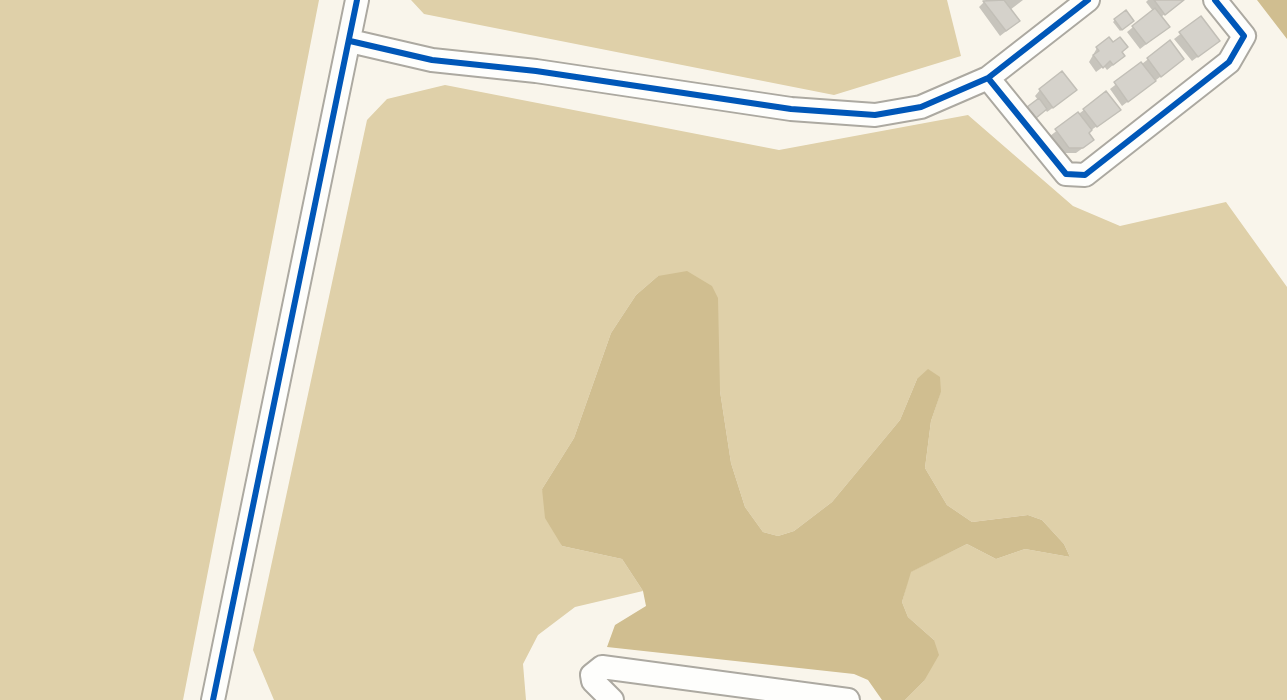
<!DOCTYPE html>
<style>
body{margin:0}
canvas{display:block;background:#f9f5eb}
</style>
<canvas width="1287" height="700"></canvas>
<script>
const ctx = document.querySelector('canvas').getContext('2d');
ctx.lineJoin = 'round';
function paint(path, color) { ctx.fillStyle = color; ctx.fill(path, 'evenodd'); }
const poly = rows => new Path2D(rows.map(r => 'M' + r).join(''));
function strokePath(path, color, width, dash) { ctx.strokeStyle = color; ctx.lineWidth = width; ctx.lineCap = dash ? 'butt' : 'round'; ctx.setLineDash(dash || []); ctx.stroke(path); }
const forest = poly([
 [0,0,319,0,183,700,0,700],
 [411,0,947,0,961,56,834,95,424,14],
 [445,85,779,150,968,115,1073,206,1120,226,1226,202,1287,287,1287,700,905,700,924,681,934,640,908,617,902,602,910,572,967,544,996,559,1025,549,1070,557,1064,544,1042,520,1028,515,972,522,947,505,925,468,931,421,941,391,917,379,900,420,832,502,794,531,778,536,763,532,745,507,731,463,720,391,658,276,636,295,611,333,574,438,542,489,562,546,622,559,643,591,575,607,538,635,523,664,526,700,274,700,253,650,367,120,387,99]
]);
const water = poly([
 [1257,0,1287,0,1287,39],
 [687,271,712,286,718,298,720,391,731,463,745,507,763,532,778,536,794,531,832,502,900,420,917,379,928,369,940,377,941,392,931,421,925,468,947,505,972,522,1028,515,1042,520,1064,544,1070,557,1025,549,996,559,967,544,911,572,902,602,908,617,934,640,939,655,924,681,905,700,882,700,868,680,854,674,607,647,615,625,646,606,643,591,622,559,562,546,545,518,542,489,574,438,611,333,636,295,658,276]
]);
const shadow = poly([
 [986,0,1023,0,1010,10,1013,26,1000,36,979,7],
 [1148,0,1182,0,1161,17,1162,32,1140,49,1127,32,1153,11,1146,2],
 [1201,18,1212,46,1192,61,1174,39],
 [1115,20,1130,23,1120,31,1113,22],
 [1170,42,1177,64,1122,106,1110,89],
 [1097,48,1118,61,1107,70,1104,66,1096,72,1089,62],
 [1040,90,1069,96,1047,112,1045,109,1033,119,1026,110,1038,100,1035,96],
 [1106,93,1113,115,1087,133,1092,140,1087,145,1076,153,1063,153,1050,136]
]);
const building = poly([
 [1004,0,1020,21,1006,31,983,1,1004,0],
 [1154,0,1184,0,1165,15,1154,0],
 [1155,8,1170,27,1146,44,1132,26,1155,8],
 [1126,10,1134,21,1122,30,1114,19,1126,10],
 [1201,16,1220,41,1198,57,1179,32,1201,16],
 [1109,37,1113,42,1120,37,1128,47,1122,52,1125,56,1113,65,1110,61,1103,68,1093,55,1099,51,1096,47,1109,37],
 [1170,40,1184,59,1161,77,1147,58,1170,40],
 [1141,62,1156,81,1128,102,1114,82,1141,62],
 [1062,71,1077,90,1053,108,1039,89,1062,71],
 [1106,91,1121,110,1097,127,1083,109,1106,91],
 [1039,98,1047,109,1036,118,1027,107,1039,98],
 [1078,112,1092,130,1089,133,1094,140,1083,148,1069,148,1055,129,1078,112]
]);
const minor = poly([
 [350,41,432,60,536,71,791,109,875,115,921,107,988,78,1088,0],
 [988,78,1066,174,1085,175,1229,62,1244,36,1215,0],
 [213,700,357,0],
 [612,700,593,681,592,675,602,667,848,700]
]);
const cycleway = poly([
 [350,41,432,60,536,71,791,109,875,115,921,107,988,78,1088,0],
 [988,78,1066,174,1085,175,1229,62,1244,36,1215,0],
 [213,700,357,0]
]);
paint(forest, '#dfd0a9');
paint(water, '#d0be90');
paint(shadow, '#0003');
paint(building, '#d5d2cb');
strokePath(building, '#c2bfb7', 1.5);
strokePath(minor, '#aca9a1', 26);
strokePath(minor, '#fefefc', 22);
strokePath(cycleway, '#0057b8', 6);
</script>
